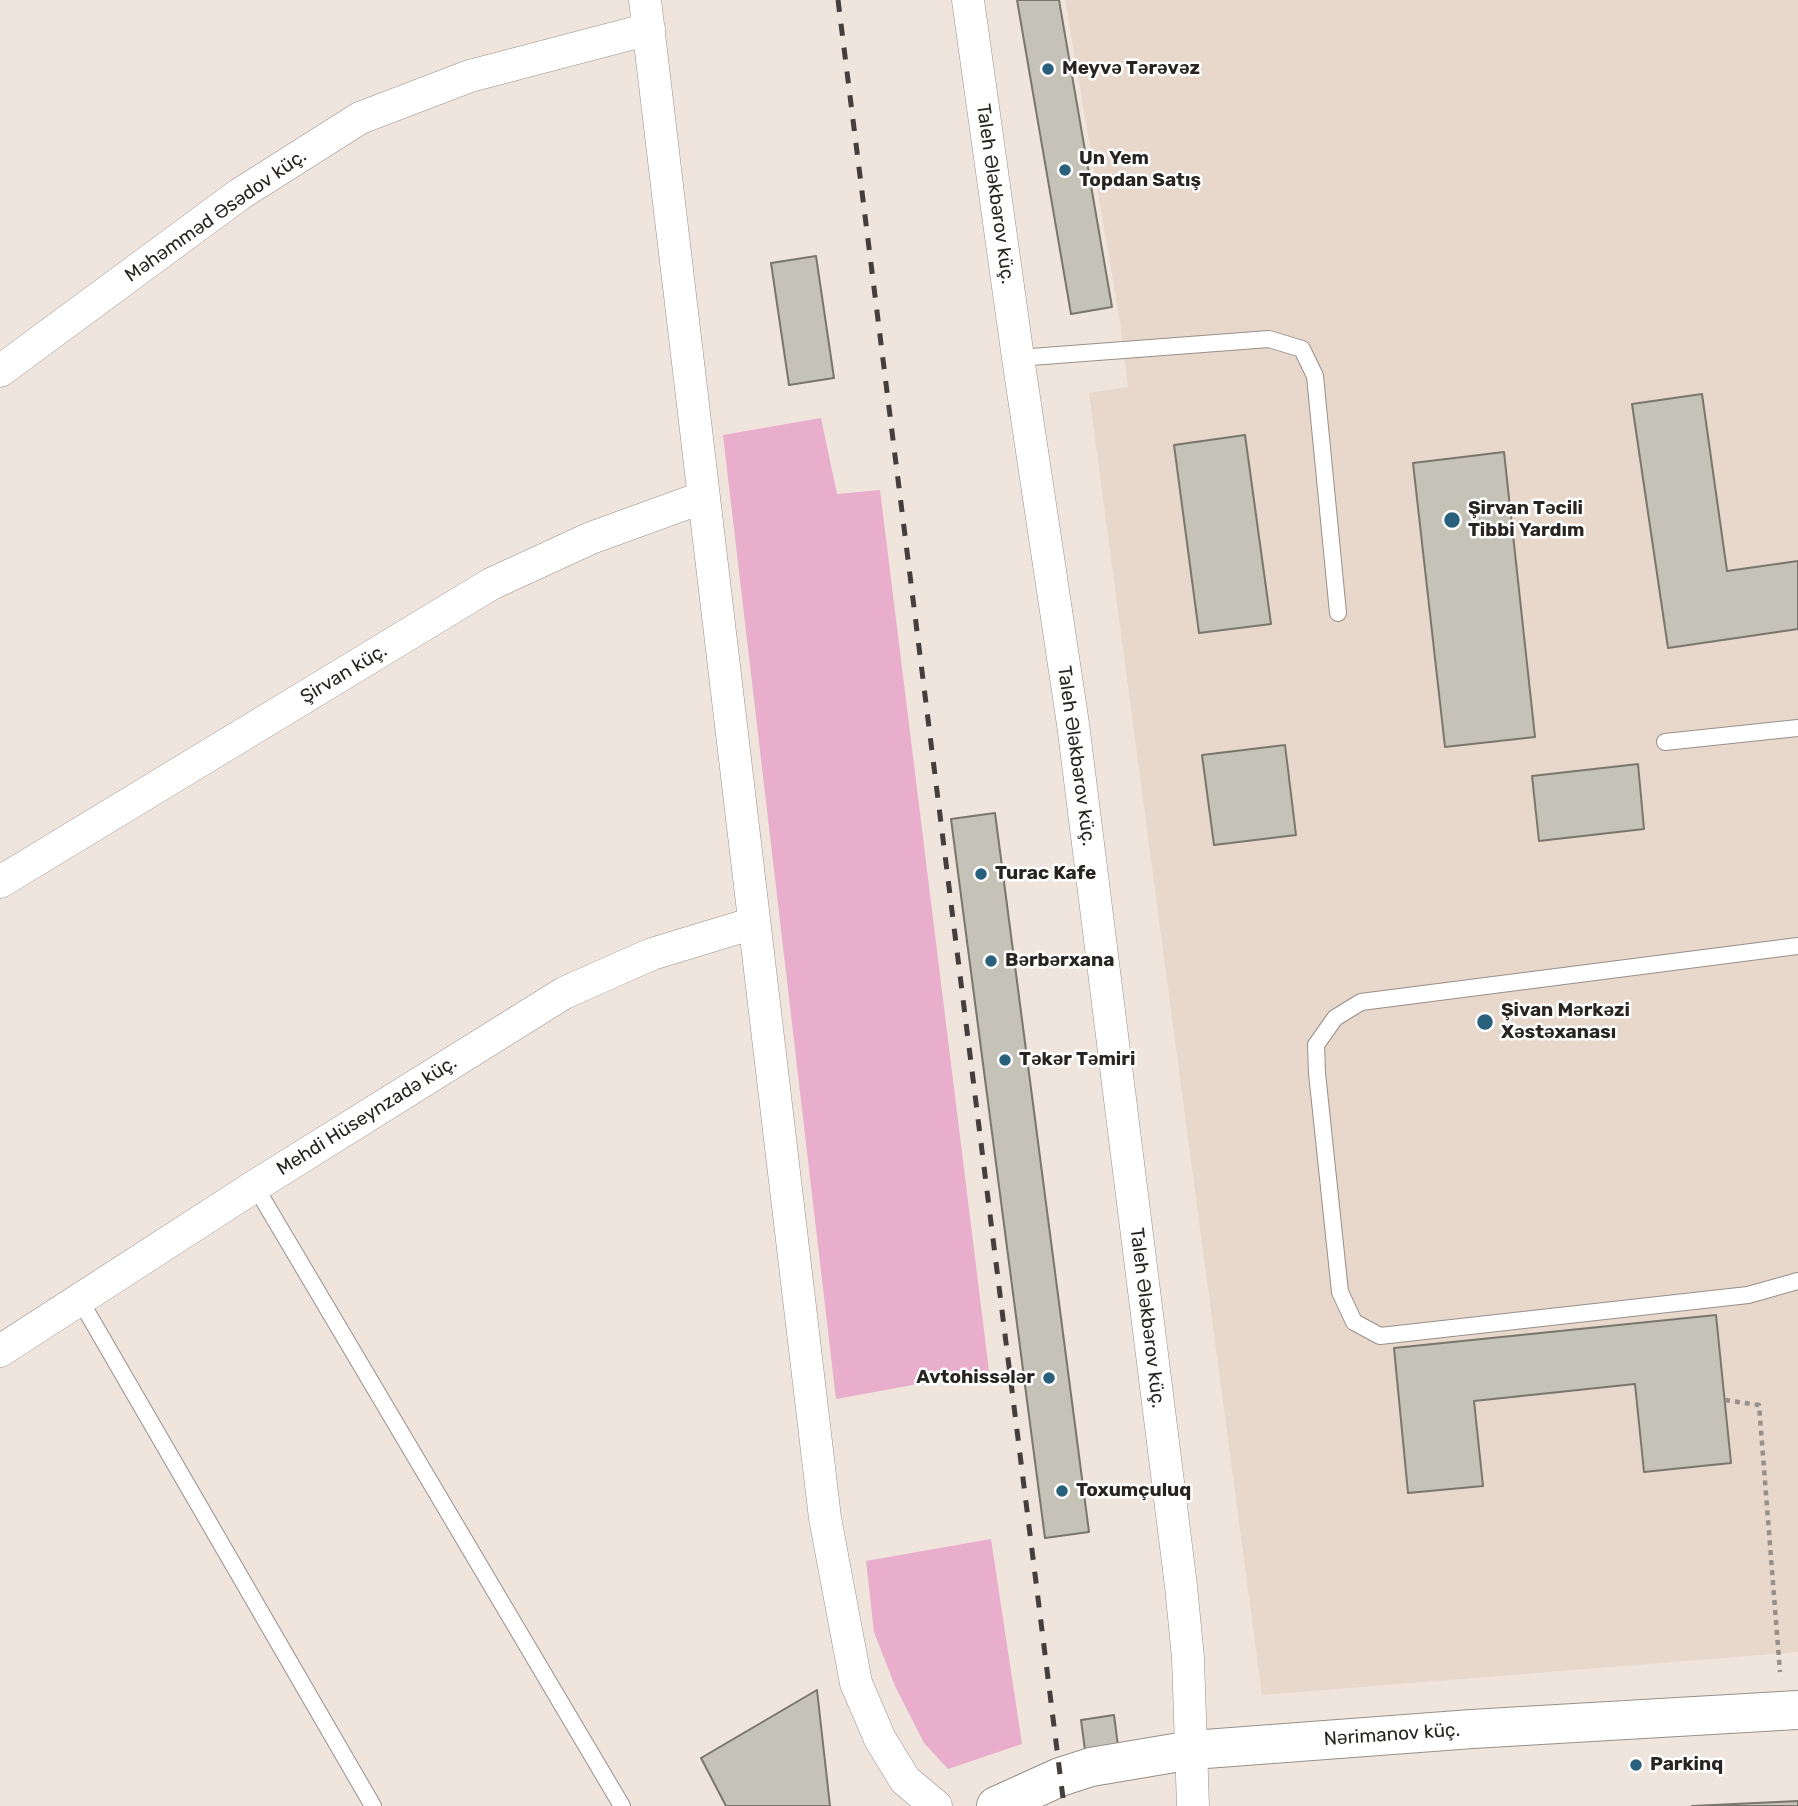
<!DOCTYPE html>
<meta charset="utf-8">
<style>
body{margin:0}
canvas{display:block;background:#efe5dd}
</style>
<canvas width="1798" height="1806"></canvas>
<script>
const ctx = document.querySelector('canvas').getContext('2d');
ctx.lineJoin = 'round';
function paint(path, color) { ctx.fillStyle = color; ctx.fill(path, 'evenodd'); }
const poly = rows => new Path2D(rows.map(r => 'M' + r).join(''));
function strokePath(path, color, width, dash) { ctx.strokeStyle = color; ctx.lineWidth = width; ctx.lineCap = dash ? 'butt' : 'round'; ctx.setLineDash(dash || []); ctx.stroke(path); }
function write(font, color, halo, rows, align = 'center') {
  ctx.font = font + ' Rubik,sans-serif'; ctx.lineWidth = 5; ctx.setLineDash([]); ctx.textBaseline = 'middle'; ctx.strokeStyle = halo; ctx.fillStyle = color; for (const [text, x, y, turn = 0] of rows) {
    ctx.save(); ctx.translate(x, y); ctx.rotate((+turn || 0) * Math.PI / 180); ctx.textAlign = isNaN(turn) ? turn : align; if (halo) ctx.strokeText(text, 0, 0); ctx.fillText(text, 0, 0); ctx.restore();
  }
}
const built = poly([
 [1065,0,1798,0,1798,1652,1262,1695,1089,393,1128,387,1120,322]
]);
const green = poly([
 [821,418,837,494,880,490,989,1371,836,1399,723,435],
 [991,1539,1022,1744,948,1769,924,1743,895,1686,874,1632,866,1561]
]);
const building = poly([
 [1017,0,1059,0,1112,307,1071,314,1017,0],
 [816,256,834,378,789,385,771,263,816,256],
 [1702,394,1727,571,1798,561,1798,629,1668,648,1632,404,1702,394],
 [1245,435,1271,624,1199,633,1174,445,1245,435],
 [1504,452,1535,737,1445,747,1413,463,1504,452],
 [1285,745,1296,835,1214,845,1202,755,1285,745],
 [1638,764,1644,829,1539,841,1532,776,1638,764],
 [995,813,1089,1532,1045,1538,951,819,995,813],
 [1716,1315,1731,1463,1644,1472,1635,1384,1474,1401,1483,1486,1408,1493,1394,1348,1716,1315],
 [817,1690,830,1806,726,1806,701,1758,817,1690],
 [1114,1715,1118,1746,1085,1750,1081,1720,1114,1715],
 [1798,1801,1798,1806,1692,1806,1798,1801]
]);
const path = poly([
 [1725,1400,1759,1405,1780,1672]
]);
const lane = poly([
 [1018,358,1269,339,1302,349,1315,376,1338,613],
 [1665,742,1798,728],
 [1798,946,1361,1002,1335,1018,1316,1045,1317,1073,1340,1292,1354,1322,1380,1336,1748,1295,1798,1281],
 [255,1186,622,1806],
 [80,1300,373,1806]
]);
const street = poly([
 [645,0,825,1518,856,1683,880,1739,905,1780,936,1806],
 [968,0,1018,358,1073,724,1181,1586,1188,1658,1193,1806],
 [0,371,240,194,360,118,470,76,649,29],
 [0,882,491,584,591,538,704,497],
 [0,1351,255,1186,564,993,652,954,754,923]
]);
const secondary = poly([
 [996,1806,1060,1777,1091,1767,1192,1750,1472,1729,1798,1710]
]);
const rail = poly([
 [838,0,1064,1806]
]);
const markers = [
 [1048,69,7,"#29607b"],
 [1065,170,7,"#29607b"],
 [1452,520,9,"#29607b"],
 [981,874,7,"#29607b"],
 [991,961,7,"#29607b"],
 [1485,1022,9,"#29607b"],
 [1005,1060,7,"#29607b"],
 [1049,1378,7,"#29607b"],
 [1062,1491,7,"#29607b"],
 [1636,1765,7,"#29607b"]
];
const poiNames = [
 ["Meyvə Tərəvəz",1062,69],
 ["Un Yem",1079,159],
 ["Topdan Satış",1079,181],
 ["Şirvan Təcili",1468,509],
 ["Tibbi Yardım",1468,531],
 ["Turac Kafe",995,874],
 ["Bərbərxana",1005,961],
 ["Şivan Mərkəzi",1501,1011],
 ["Xəstəxanası",1501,1033],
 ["Təkər Təmiri",1019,1060],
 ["Avtohissələr",1035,1378,"right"],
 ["Toxumçuluq",1076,1491],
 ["Parkinq",1650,1765]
];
const streetNames = [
 ["Taleh Ələkbərov küç.",995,194,82],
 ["Məhəmməd Əsədov küç.",216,216,-35],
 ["Şirvan küç.",344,674,-31],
 ["Taleh Ələkbərov küç.",1076,756,82],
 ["Mehdi Hüseynzadə küç.",367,1116,-32],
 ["Taleh Ələkbərov küç.",1147,1318,83],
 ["Nərimanov küç.",1392,1735,-4]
];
paint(built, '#e8d7cb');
paint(green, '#e8aecb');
paint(building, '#c5c2b8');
strokePath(building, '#79766d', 2);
strokePath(lane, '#988f89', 18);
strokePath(street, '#988f89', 33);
strokePath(secondary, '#988f89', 40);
strokePath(path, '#978f8a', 4.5, [5, 5]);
strokePath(lane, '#fff', 16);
strokePath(street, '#fff', 32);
strokePath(secondary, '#fff', 38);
strokePath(rail, '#443f3c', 5, [12, 12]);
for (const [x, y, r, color] of markers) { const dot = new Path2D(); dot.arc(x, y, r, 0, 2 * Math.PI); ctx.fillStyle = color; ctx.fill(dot); strokePath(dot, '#fff', 2.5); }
write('bold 19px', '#282422', '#fff', poiNames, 'left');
write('19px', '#282422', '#fff', streetNames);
</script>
